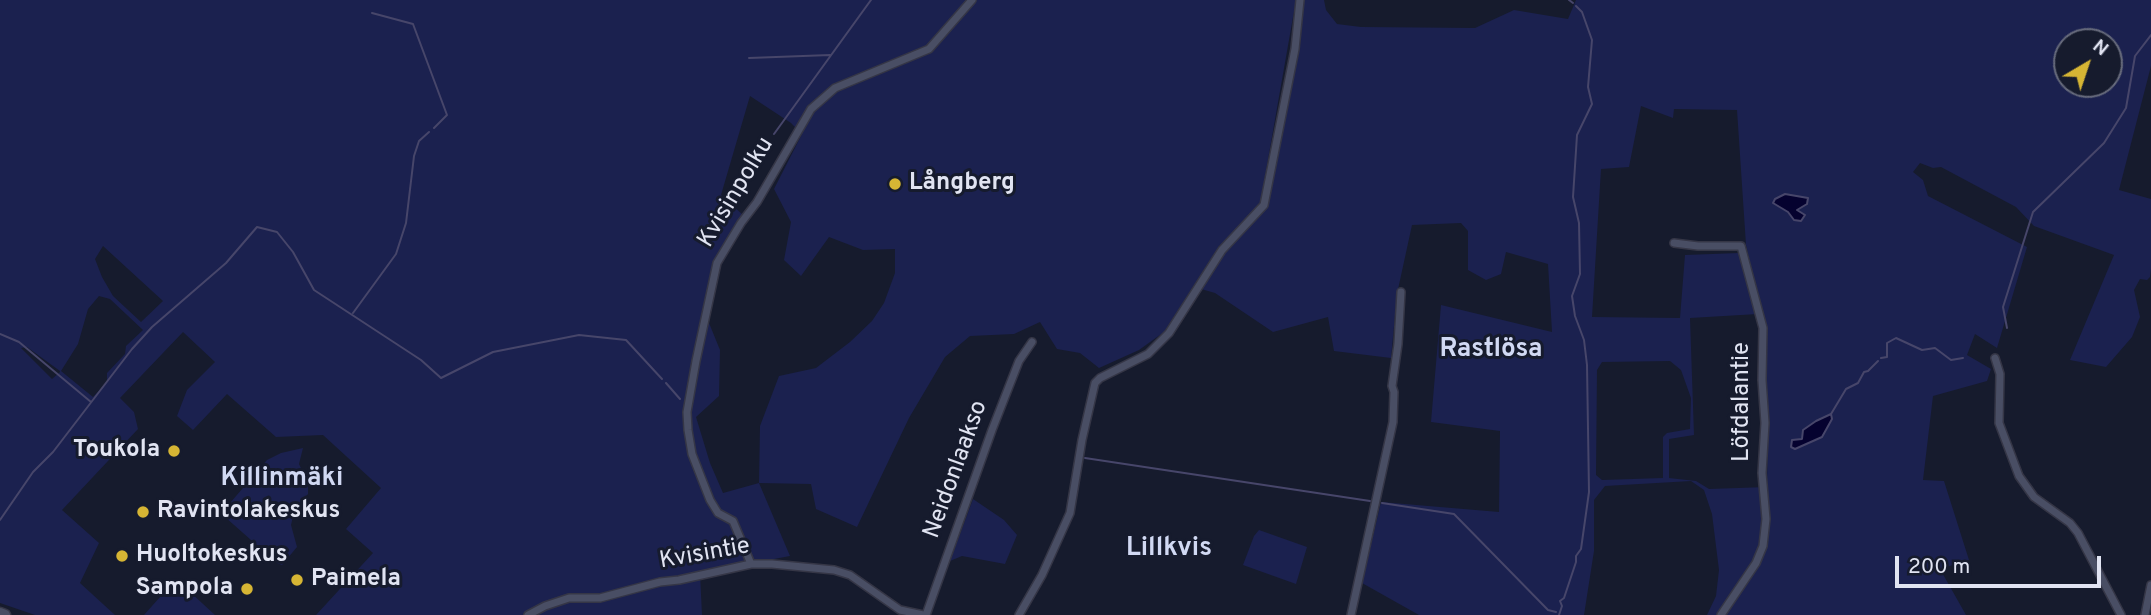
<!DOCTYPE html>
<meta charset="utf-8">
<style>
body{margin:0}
#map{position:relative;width:2151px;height:615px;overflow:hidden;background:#161b2d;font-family:Overpass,sans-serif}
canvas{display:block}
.north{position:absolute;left:2053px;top:28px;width:70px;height:70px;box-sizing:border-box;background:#161b2d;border:2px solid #676b7c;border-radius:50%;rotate:39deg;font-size:19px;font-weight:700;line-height:28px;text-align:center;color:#e1e4f2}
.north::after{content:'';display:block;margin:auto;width:24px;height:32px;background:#d6b534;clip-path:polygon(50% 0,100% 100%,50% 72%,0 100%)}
.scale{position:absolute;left:1895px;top:556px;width:206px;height:32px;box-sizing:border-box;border:4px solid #e1e4f2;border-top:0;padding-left:9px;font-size:21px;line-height:24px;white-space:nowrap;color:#e1e4f2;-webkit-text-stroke:5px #161b2d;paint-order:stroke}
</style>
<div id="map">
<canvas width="2151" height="615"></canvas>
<div class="north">N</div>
<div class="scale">200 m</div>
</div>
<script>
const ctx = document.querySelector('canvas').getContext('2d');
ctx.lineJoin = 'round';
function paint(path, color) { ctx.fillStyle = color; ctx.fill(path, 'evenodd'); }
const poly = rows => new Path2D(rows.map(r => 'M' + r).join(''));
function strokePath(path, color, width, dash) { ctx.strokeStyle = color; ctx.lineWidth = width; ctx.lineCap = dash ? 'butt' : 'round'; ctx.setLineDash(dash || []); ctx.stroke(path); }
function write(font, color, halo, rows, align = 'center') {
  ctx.font = font + ' Overpass,sans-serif'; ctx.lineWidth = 6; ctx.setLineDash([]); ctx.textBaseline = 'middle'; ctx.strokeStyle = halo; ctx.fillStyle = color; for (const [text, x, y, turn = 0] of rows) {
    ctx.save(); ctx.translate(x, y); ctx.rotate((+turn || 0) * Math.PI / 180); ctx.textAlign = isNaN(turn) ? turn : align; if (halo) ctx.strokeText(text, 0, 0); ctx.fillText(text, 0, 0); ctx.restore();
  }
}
const green = poly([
 [0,0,1296,0,1260,205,1219,246,1164,332,1139,350,1099,368,1080,353,1057,349,1040,322,1014,334,970,336,945,357,909,418,857,527,816,509,811,484,759,483,790,556,700,573,702,615,316,615,373,553,346,529,381,488,323,435,276,437,227,394,193,430,177,416,187,390,215,362,183,332,120,398,134,412,138,429,62,510,99,543,80,583,115,615,35,615,0,603],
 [750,96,791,123,802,134,774,189,791,222,784,260,801,276,829,237,863,250,895,249,895,273,884,303,872,321,850,342,816,368,779,376,760,426,759,483,723,493,710,463,696,417,719,396,720,350,707,318,720,264,743,215,721,195],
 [103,246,163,301,141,322,113,296,102,277,95,259],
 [99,296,110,299,143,330,126,346,125,354,107,373,107,382,93,397,61,371,78,344,88,309],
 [27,347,60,371,60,372,52,379,21,348],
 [1304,0,1324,0,1326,10,1337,24,1361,27,1475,28,1514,10,1568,19,1576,0,2151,0,2151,66,2119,190,2151,199,2151,269,2150,277,2147,280,2140,279,2134,290,2140,317,2132,337,2106,367,2070,360,2114,255,2034,226,2016,207,1941,167,1933,168,1920,163,1913,172,1923,180,1928,196,2027,247,1997,348,1975,334,1967,355,1991,369,1987,381,1933,396,1923,480,1944,481,1969,560,1940,569,1966,615,1707,615,1716,596,1719,570,1712,514,1704,490,1691,481,1605,486,1594,500,1594,551,1584,615,1419,615,1362,583,1381,502,1499,512,1500,431,1431,422,1441,305,1552,332,1548,264,1506,252,1501,274,1486,280,1468,270,1468,231,1461,223,1412,225,1397,294,1391,358,1334,351,1328,317,1273,332,1215,293,1201,289,1226,251,1265,210,1269,200,1300,46],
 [2067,42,2109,42,2109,84,2067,84],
 [1641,106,1673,118,1674,109,1737,110,1746,245,1762,314,1768,424,1767,487,1709,489,1696,481,1669,478,1669,439,1694,435,1690,318,1758,314,1739,253,1685,255,1680,318,1592,317,1601,169,1629,167],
 [1670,361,1681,370,1691,398,1690,429,1667,433,1663,437,1663,478,1602,480,1596,475,1597,370,1602,362],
 [303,448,299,464,308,483,308,494,295,508,291,525,297,547,282,565,277,563,225,517,224,510,267,460,281,453],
 [973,499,1004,520,1017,535,1005,564,962,556,950,561],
 [1259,530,1307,547,1296,584,1243,565,1254,536],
 [176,579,215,615,144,615]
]);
const water = poly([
 [1785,194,1808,198,1807,204,1797,210,1805,215,1801,221,1794,220,1788,212,1773,203,1775,199,1785,194],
 [1831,414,1832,419,1822,437,1795,449,1791,447,1792,440,1802,439,1803,430,1816,421,1831,414]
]);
const stream = poly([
 [1569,0,1573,3],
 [372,13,413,24,447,115,434,128],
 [749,58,830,55],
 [774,134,871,0],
 [353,313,396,254,406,223,414,156,419,141,429,132],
 [2007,328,2003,307,2033,212,2104,143,2126,108,2135,56,2151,35],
 [0,334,19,342,91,402],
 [1881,358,1887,357,1887,343,1896,338,1922,350,1935,348,1951,360,1963,358],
 [666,383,680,399],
 [1831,414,1846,389,1858,383,1864,372,1868,371,1878,361],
 [1085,458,1370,501],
 [1382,503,1454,514,1548,610,1556,612],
 [0,520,33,472,53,452,132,349,152,327,226,263,257,227,277,232,293,252,314,290,421,360,441,378,493,352,579,335,626,340,662,379],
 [1559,615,1562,606,1560,601,1564,598,1576,562,1576,556,1581,549,1589,492,1587,365,1584,340,1575,316,1572,296,1580,274,1579,223,1573,197,1577,135,1592,104,1588,87,1592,40,1582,12,1576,6]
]);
const street = poly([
 [1674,243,1698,246,1741,246,1763,328,1762,380,1765,423,1762,473,1766,519,1763,546,1756,563,1721,615],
 [1995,358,2000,374,1999,423,2019,476,2034,497,2070,523,2078,533,2121,615],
 [751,564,733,521,718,513,710,500,692,454,688,430,687,412,696,361,717,263,741,223,757,202,811,109,835,88,929,49,972,0],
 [528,615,545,606,569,598,600,598,660,582,679,580,751,564,772,564,834,570,850,575,900,610,923,615],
 [926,615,992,430,1019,361,1032,342],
 [1019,615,1042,575,1070,513,1082,440,1095,383,1100,378,1148,354,1169,333,1222,250,1264,205,1295,49,1300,0],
 [1351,615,1393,422,1394,392,1392,386,1398,344,1401,292],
 [2145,615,2151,585]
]);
const secondary = poly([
 [0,613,5,615]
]);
const markers = [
 [895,184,7,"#d6b534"],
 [174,451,7,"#d6b534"],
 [143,512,7,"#d6b534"],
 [122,556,7,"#d6b534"],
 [297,580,7,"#d6b534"],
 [247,589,7,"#d6b534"]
];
const poiNames = [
 ["Långberg",909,184],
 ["Toukola",160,451,"right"],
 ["Ravintolakeskus",157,512],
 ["Huoltokeskus",136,556],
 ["Paimela",311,580],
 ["Sampola",233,589,"right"]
];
const streetNames = [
 ["Kvisinpolku",737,193,-59],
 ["Löfdalantie",1743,402,-90],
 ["Neidonlaakso",957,470,-70],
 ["Kvisintie",705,555,-10]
];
const neighbourhoodNames = [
 ["Rastlösa",1491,351],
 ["Killinmäki",282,480],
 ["Lillkvis",1169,550]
];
paint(green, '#1b214f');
paint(water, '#05022f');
strokePath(water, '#47466a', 2);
strokePath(stream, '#47466a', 2);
strokePath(street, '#353646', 10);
strokePath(secondary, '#353646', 13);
strokePath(street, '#494e64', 7);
strokePath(secondary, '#494e64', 10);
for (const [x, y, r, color] of markers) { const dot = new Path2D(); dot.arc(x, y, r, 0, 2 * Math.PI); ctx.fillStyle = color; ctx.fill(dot); strokePath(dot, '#161b2d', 2.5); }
write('bold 24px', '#e1e4f2', '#161b2d', poiNames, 'left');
write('24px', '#e1e4f2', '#161b2d', streetNames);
write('bold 26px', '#d1d9f3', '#161b2d', neighbourhoodNames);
</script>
